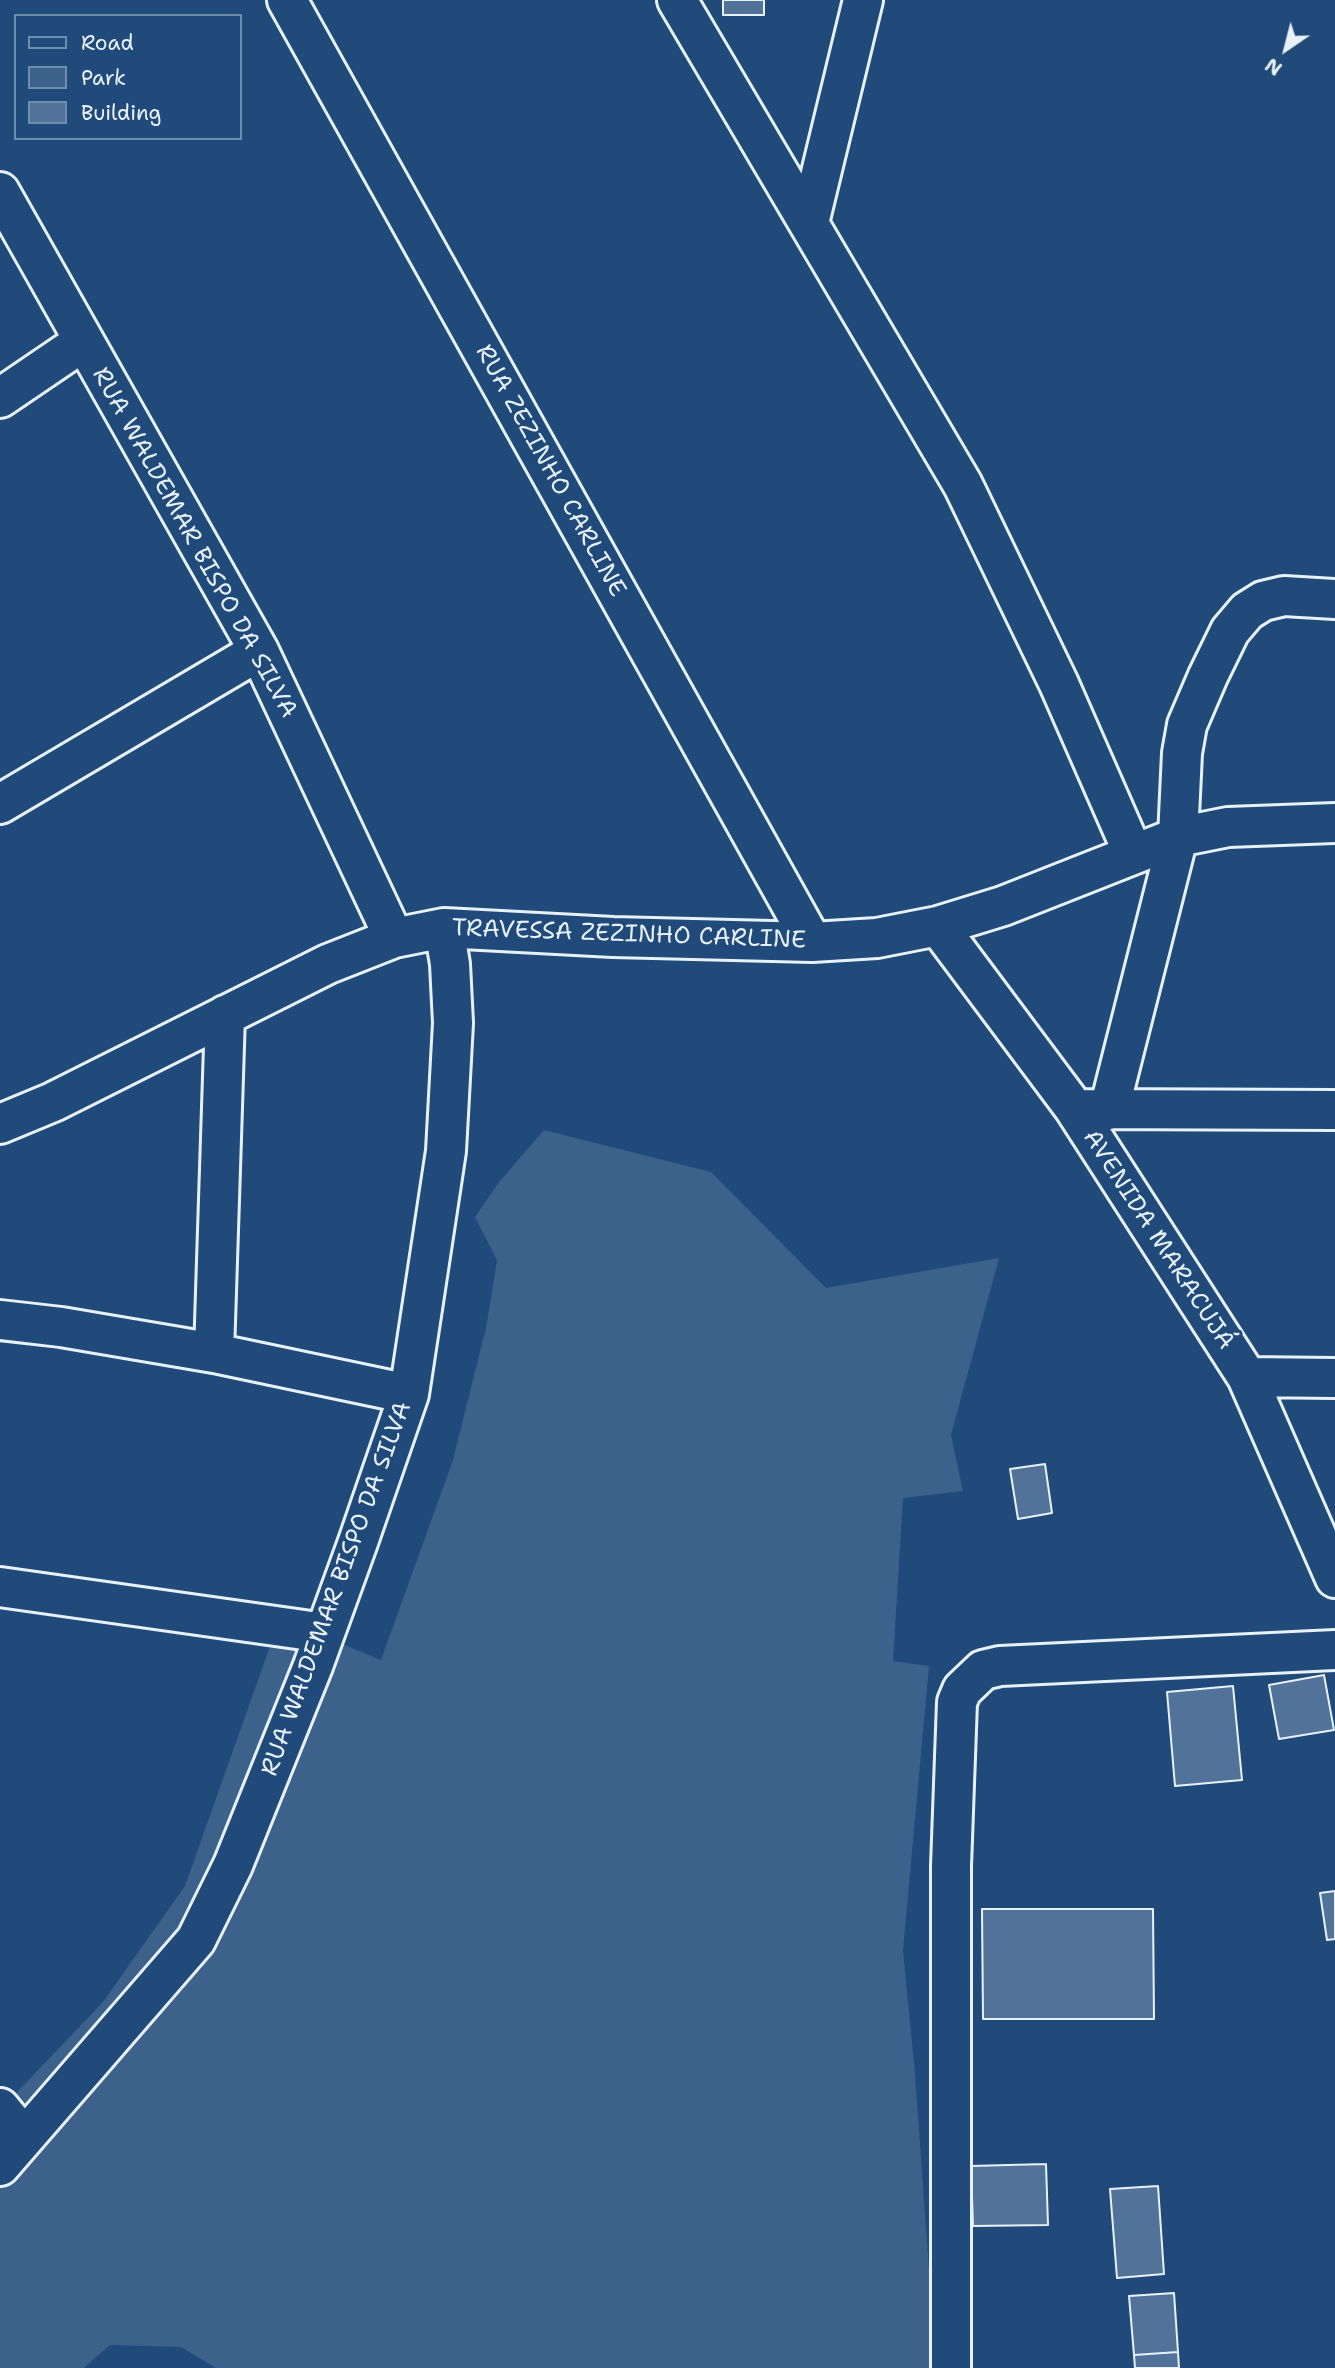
<!DOCTYPE html>
<meta charset="utf-8">
<style>
body{margin:0}
#map{position:relative;width:1335px;height:2368px;overflow:hidden;background:#1f4a7a;font-family:"Shantell Sans",sans-serif}
canvas{display:block}
.legend{position:absolute;left:14px;top:14px;width:228px;height:126px;box-sizing:border-box;background:#1f4a7a;border:2px solid #6f8dac;margin:0;padding:9px 12px;list-style:none;font-size:21px;color:#e8f1f8}
.legend li{display:flex;align-items:center;gap:14px;height:35px}
.legend b{width:35px;border:2px solid #6f8dac}
.north{position:absolute;left:1251px;top:14px;width:70px;height:70px;-webkit-text-stroke:5px #1f4a7a;paint-order:stroke;rotate:215deg;font-size:19px;font-weight:700;line-height:28px;text-align:center;color:#e8f1f8}
.north::after{content:'';display:block;margin:auto;width:24px;height:32px;background:#e8f1f8;clip-path:polygon(50% 0,100% 100%,50% 72%,0 100%)}
</style>
<div id="map">
<canvas width="1335" height="2368"></canvas>
<ul class="legend">
<li><b style="height:9px;background:#1f4a7a"></b>Road</li>
<li><b style="height:19px;background:#3c628c"></b>Park</li>
<li><b style="height:19px;background:#517399"></b>Building</li>
</ul>
<div class="north">N</div>
</div>
<script>
const ctx = document.querySelector('canvas').getContext('2d');
ctx.lineJoin = 'round';
function paint(path, color) { ctx.fillStyle = color; ctx.fill(path, 'evenodd'); }
const poly = rows => new Path2D(rows.map(r => 'M' + r).join(''));
function strokePath(path, color, width, dash) { ctx.strokeStyle = color; ctx.lineWidth = width; ctx.lineCap = dash ? 'butt' : 'round'; ctx.setLineDash(dash || []); ctx.stroke(path); }
function write(font, color, halo, rows, align = 'center') {
  ctx.font = font + ' "Shantell Sans",sans-serif'; ctx.lineWidth = 6; ctx.setLineDash([]); ctx.textBaseline = 'middle'; ctx.strokeStyle = halo; ctx.fillStyle = color; for (const [text, x, y, turn = 0] of rows) {
    ctx.save(); ctx.translate(x, y); ctx.rotate((+turn || 0) * Math.PI / 180); ctx.textAlign = isNaN(turn) ? turn : align; if (halo) ctx.strokeText(text, 0, 0); ctx.fillText(text, 0, 0); ctx.restore();
  }
}
const green = poly([
 [544,1130,711,1172,826,1288,999,1258,951,1435,963,1491,903,1498,893,1661,929,1666,903,1950,915,2074,936,2368,216,2368,181,2347,110,2345,84,2368,0,2368,0,2110,103,2002,185,1886,280,1618,381,1660,453,1460,486,1328,497,1260,475,1217,499,1182]
]);
const building = poly([
 [723,0,764,0,764,15,723,15,723,0],
 [1045,1464,1052,1513,1018,1519,1010,1469,1045,1464],
 [1324,1675,1334,1730,1279,1739,1269,1685,1324,1675],
 [1233,1686,1242,1780,1175,1786,1167,1692,1233,1686],
 [1335,1891,1335,1939,1327,1940,1320,1893,1335,1891],
 [982,1909,1153,1909,1154,2019,983,2019,982,1909],
 [1046,2164,1048,2225,973,2226,971,2166,1046,2164],
 [1158,2186,1164,2274,1117,2278,1110,2189,1158,2186],
 [1174,2293,1178,2352,1134,2355,1129,2296,1174,2293],
 [1178,2352,1179,2368,1135,2368,1134,2355,1178,2352]
]);
const minor = poly([
 [287,0,812,942],
 [677,0,963,485,1059,684,1133,853],
 [0,192,259,651,394,938],
 [809,223,863,0],
 [0,398,84,341],
 [0,804,259,651],
 [938,926,1074,1108,1247,1377,1335,1578],
 [1083,1109,1335,1110],
 [1109,1110,1178,837,1182,753,1187,725,1208,676,1230,631,1247,611,1263,601,1284,596,1335,599],
 [0,1124,53,1102,328,964,394,938,444,928,613,937,812,942,877,938,938,926,1003,906,1178,837,1228,827,1335,823],
 [0,1320,61,1327,214,1353,409,1394],
 [214,1353,225,1015],
 [1247,1377,1335,1378],
 [0,1587,325,1633],
 [0,2108,23,2136],
 [0,2166,196,1940,233,1865,313,1666,358,1542,409,1394,446,1151,453,1023,450,964,444,928],
 [951,2368,951,1866,957,1702,962,1690,983,1670,1000,1666,1335,1650]
]);
const streetNames = [
 ["RUA ZEZINHO CARLINE",550,471,61],
 ["RUA WALDEMAR BISPO DA SILVA",194,543,61],
 ["TRAVESSA ZEZINHO CARLINE",629,935,2],
 ["AVENIDA MARACUJÁ",1158,1240,57],
 ["RUA WALDEMAR BISPO DA SILVA",337,1589,-70]
];
paint(green, '#3c628c');
paint(building, '#517399');
strokePath(building, '#e8f1f8', 2);
strokePath(minor, '#e8f1f8', 44);
strokePath(minor, '#1f4a7a', 38);
write('24px', '#e8f1f8', '#1f4a7a', streetNames);
</script>
